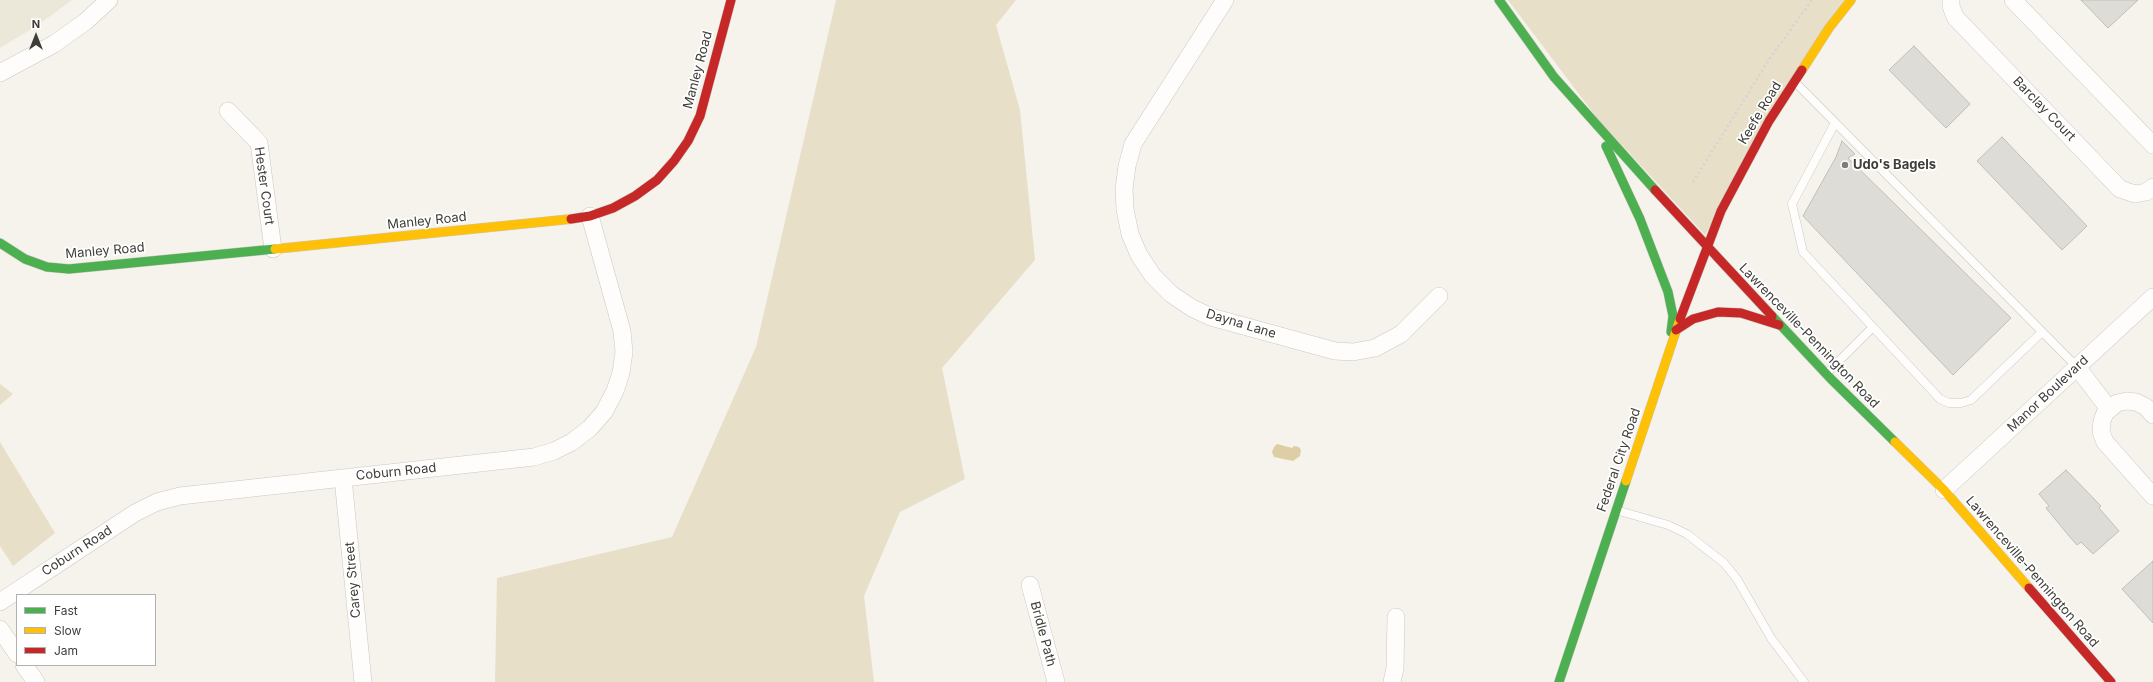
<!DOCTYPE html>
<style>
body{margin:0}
#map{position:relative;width:2153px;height:682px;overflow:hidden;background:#f5f3ec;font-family:Inter,sans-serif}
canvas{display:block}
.legend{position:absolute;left:16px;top:594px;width:140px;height:72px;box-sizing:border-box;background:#fff;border:1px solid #b2b1af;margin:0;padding:5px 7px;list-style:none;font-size:12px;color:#3e3d38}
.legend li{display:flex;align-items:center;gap:8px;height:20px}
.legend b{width:20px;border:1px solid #b2b1af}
.north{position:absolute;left:16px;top:16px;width:40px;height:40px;-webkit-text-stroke:3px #fff;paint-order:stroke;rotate:0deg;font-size:11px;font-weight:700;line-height:16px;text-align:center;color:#3e3d38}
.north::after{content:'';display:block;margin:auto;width:14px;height:18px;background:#3e3d38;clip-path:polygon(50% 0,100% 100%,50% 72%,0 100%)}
</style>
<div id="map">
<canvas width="2153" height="682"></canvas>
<ul class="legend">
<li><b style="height:5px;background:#4caf50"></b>Fast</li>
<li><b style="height:5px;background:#ffc107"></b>Slow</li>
<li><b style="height:5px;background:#c62828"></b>Jam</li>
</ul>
<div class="north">N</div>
</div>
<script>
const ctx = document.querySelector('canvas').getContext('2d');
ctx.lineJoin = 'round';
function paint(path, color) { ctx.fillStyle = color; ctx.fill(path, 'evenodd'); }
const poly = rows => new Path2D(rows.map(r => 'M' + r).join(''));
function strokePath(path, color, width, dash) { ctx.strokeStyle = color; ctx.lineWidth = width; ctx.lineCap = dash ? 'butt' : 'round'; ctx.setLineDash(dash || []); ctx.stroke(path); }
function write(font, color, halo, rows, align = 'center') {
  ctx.font = font + ' Inter,sans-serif'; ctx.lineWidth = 3.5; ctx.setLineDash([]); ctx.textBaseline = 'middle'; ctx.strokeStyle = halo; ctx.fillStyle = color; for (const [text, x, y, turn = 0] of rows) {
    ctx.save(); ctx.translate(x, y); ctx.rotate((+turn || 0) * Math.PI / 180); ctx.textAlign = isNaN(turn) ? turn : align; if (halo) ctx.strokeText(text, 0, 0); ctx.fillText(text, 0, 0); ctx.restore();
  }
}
const built = poly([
 [0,0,72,0,38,25,0,48]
]);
const green = poly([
 [836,0,1016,0,996,25,1020,110,1035,260,942,368,965,479,900,512,864,596,874,682,495,682,497,578,672,537,756,347],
 [1508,0,1845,0,1705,235,1597,118],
 [0,384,13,394,0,405],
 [0,442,55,533,13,566,0,546]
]);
const water = poly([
 [1277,444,1292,448,1294,446,1299,447,1301,450,1300,456,1293,461,1274,457,1272,452,1274,447]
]);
const building = poly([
 [2081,0,2138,0,2108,28,2081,0],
 [1914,46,1970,104,1946,128,1889,70,1914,46],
 [2002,137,2087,226,2062,250,1977,161,2002,137],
 [1842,141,1855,154,1848,158,2011,318,1953,375,1803,216,1836,157,1842,141],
 [2066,470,2101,506,2099,508,2119,531,2093,554,2081,542,2077,545,2069,536,2046,508,2049,506,2039,494,2066,470],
 [2153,561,2153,623,2122,589,2153,561]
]);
const path = poly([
 [1693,182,1770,58,1812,0]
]);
const lane = poly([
 [1795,82,2077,367],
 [1835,123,1792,204,1803,252,1940,399,1949,403,1961,403,1971,400,2042,332],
 [1827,373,1873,327],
 [1616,510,1668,525,1687,534,1724,563,1737,579,1771,638,1804,682]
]);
const street = poly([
 [1225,0,1133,144,1127,166,1124,189,1125,209,1130,234,1139,255,1153,276,1171,294,1192,308,1211,317,1335,351,1353,352,1375,348,1401,334,1439,296],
 [1951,0,1951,6,1955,17,2120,189,2135,194,2146,192,2153,187],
 [2013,0,2153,145],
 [0,73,54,44,85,22,109,0],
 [228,111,259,143,273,249],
 [2077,367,2109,409],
 [2153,415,2146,407,2136,402,2127,401,2117,403,2105,413,2102,421,2101,432,2105,442,2153,496],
 [343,478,363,682],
 [1944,490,2153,297],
 [1030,585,1056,682],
 [0,602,135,513,157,502,180,496,534,457,554,451,572,442,590,428,604,412,615,391,621,373,624,352,622,331,590,216],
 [0,629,17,654],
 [24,665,36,682],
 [1392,682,1395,668,1396,617]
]);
const fast = poly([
 [1499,0,1554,77,1655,190],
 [1606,146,1640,219,1668,292,1673,316,1671,332],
 [0,243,25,259,47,267,69,269,275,249],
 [1772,316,1831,379,1895,442],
 [1559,682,1626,481]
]);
const slow = poly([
 [1802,70,1829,28,1851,0],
 [275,249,571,219],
 [1895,442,1944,490,2029,588],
 [1626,481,1680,319]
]);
const jam = poly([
 [1655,190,1772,316],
 [571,219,590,216,613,208,635,196,657,180,674,161,688,141,700,116,731,0],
 [1680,319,1721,211,1769,121,1802,70],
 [1676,330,1693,319,1718,312,1741,313,1779,325],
 [2029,588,2111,682]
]);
const markers = [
 [1845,165,4,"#7e7d77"]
];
const streetNames = [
 ["Manley Road",698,70,-75],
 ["Barclay Court",2044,109,46],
 ["Keefe Road",1760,113,-59],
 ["Hester Court",264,186,82],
 ["Manley Road",427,221,-6],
 ["Manley Road",105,251,-5],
 ["Dayna Lane",1241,324,17],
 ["Lawrenceville-Pennington Road",1809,336,46],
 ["Manor Boulevard",2048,394,-43],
 ["Federal City Road",1619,460,-71],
 ["Coburn Road",396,472,-6],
 ["Coburn Road",77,551,-33],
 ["Lawrenceville-Pennington Road",2032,572,49],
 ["Carey Street",353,580,-95],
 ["Bridle Path",1043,634,75]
];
const poiNames = [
 ["Udo's Bagels",1853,165]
];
paint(built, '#ece8d9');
paint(green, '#e7dfc8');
paint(water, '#decea5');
paint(building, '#dedcd7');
strokePath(building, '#bfbeb8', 1);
strokePath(lane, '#cac8c3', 9);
strokePath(street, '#cac8c3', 18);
strokePath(fast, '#cac8c3', 10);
strokePath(slow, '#cac8c3', 10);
strokePath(jam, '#cac8c3', 10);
strokePath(path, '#d5d4d3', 2.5, [2, 3]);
strokePath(lane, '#fefdfc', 8);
strokePath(street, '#fefdfc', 17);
strokePath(fast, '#4caf50', 9);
strokePath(slow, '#ffc107', 9);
strokePath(jam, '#c62828', 9);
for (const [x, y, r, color] of markers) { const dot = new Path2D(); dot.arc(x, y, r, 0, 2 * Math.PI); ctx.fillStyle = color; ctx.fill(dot); strokePath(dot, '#fff', 1.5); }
write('13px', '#3e3d38', '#fff', streetNames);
write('bold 13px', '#3e3d38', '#fff', poiNames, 'left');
</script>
